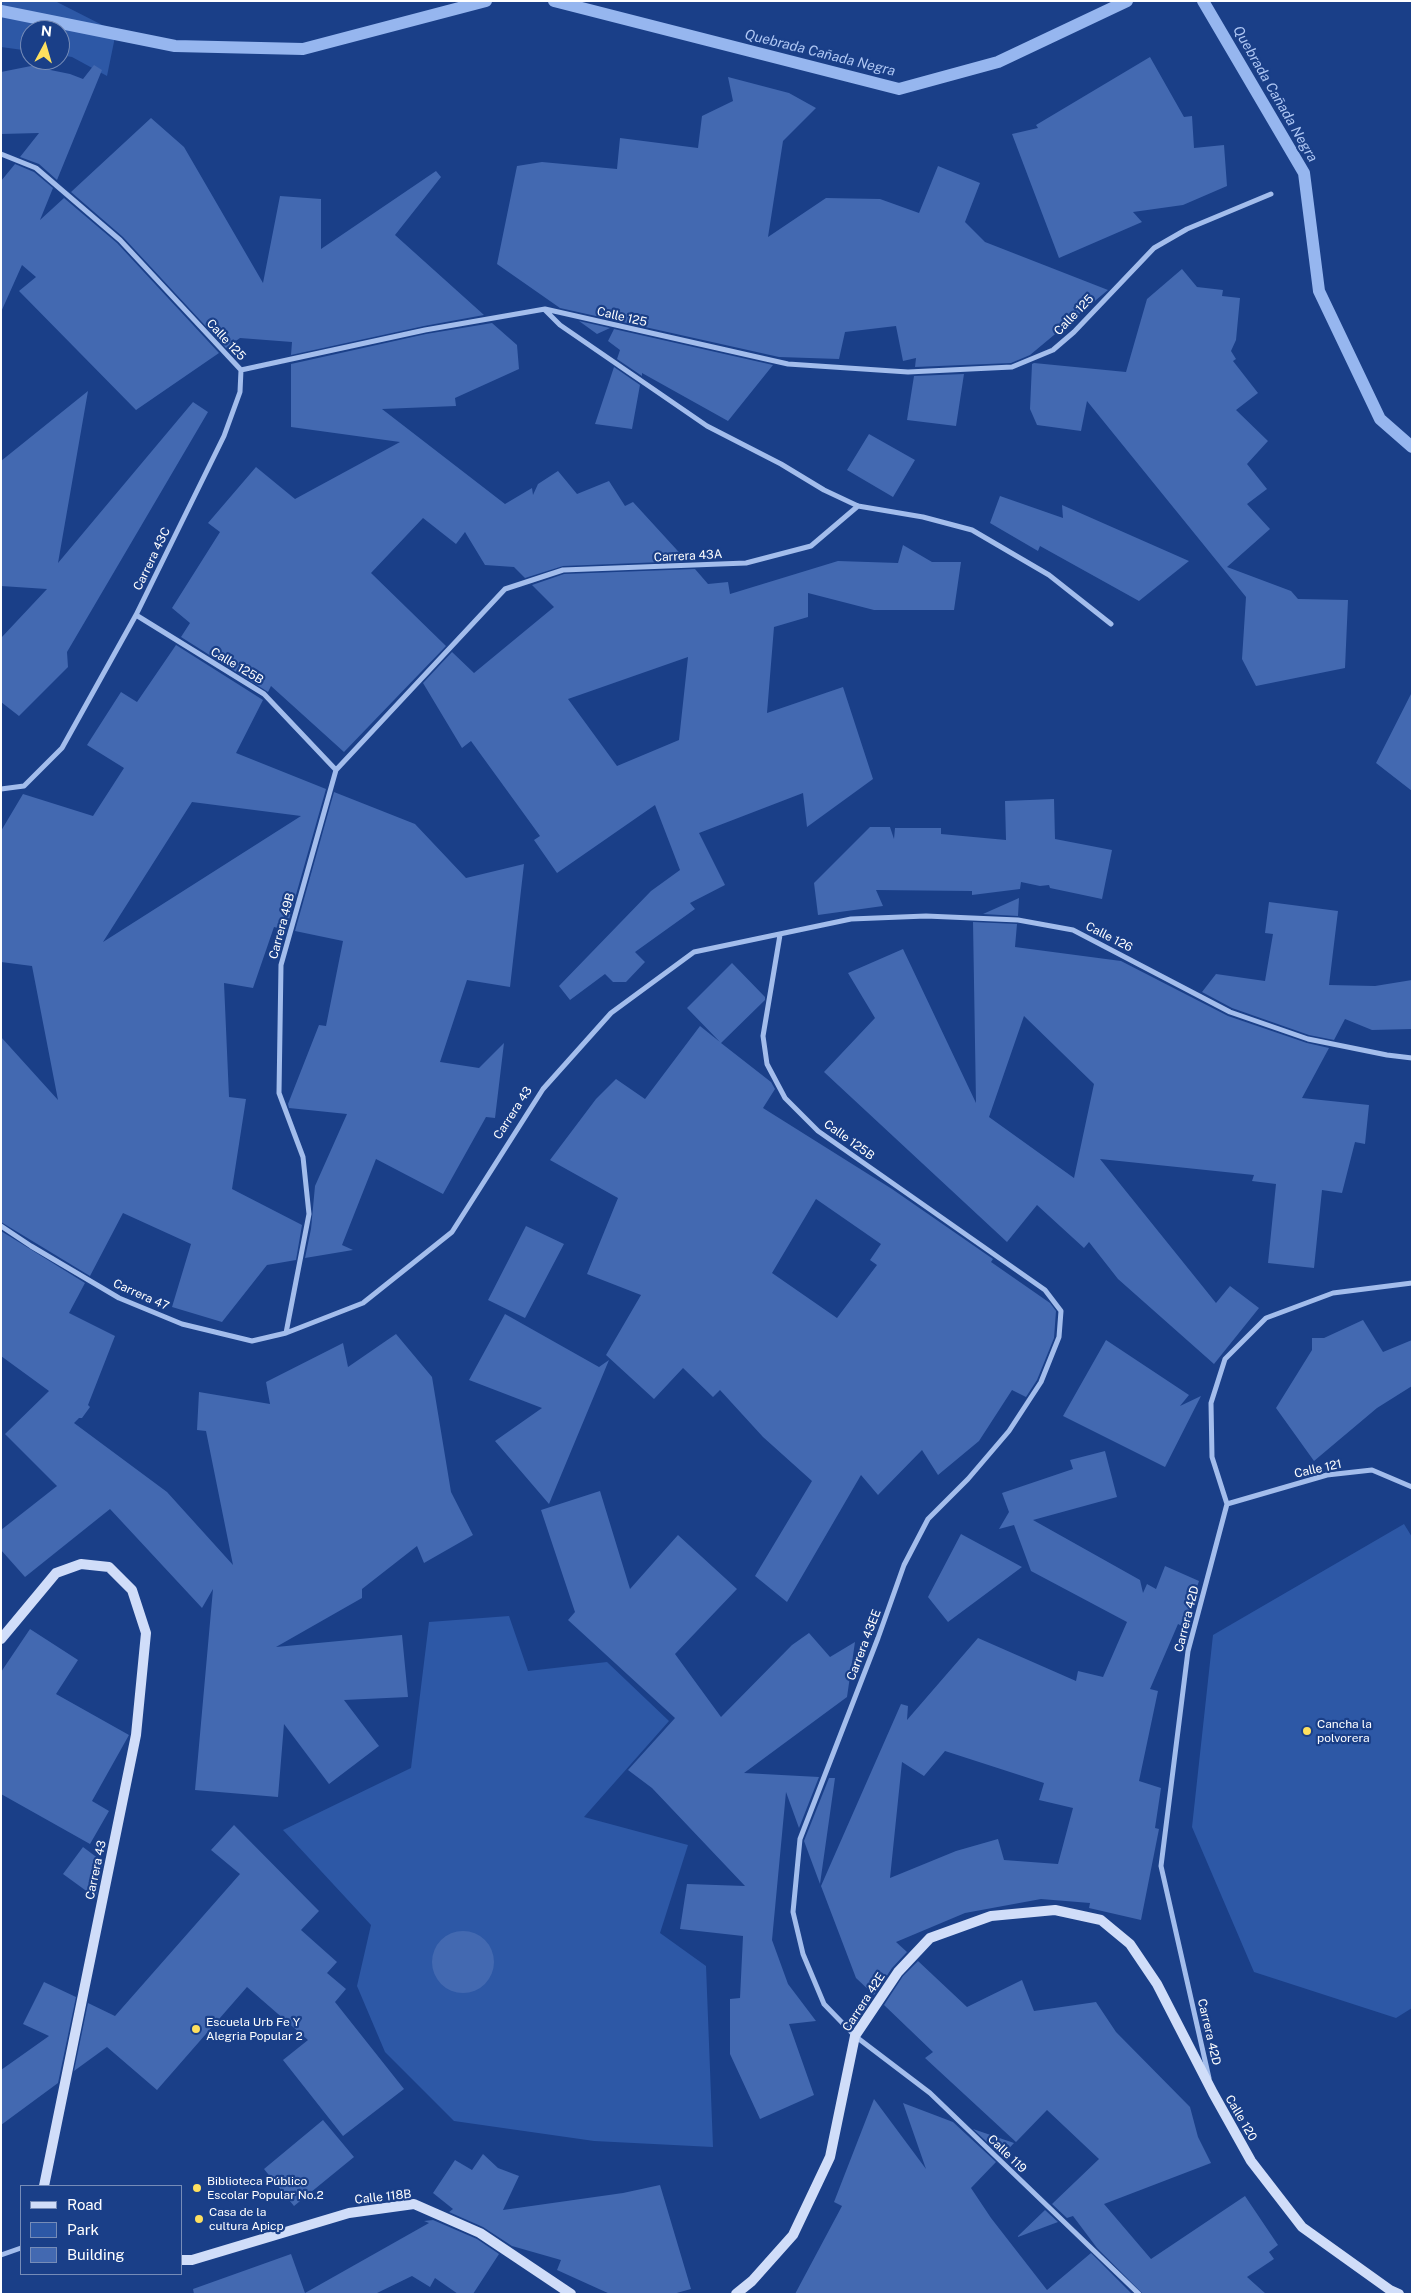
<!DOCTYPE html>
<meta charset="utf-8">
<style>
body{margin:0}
#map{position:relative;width:1413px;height:2295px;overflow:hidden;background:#1a3f88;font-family:"Public Sans",sans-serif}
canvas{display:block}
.frame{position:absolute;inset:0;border:2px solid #fff;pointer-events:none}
.legend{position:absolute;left:20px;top:2185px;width:162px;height:90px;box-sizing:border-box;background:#1a3f88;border:1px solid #768cb8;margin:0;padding:6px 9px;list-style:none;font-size:15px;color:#fff}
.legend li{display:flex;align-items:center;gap:10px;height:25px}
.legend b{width:25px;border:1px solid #768cb8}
.north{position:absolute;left:20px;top:20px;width:50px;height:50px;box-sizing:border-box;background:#1a3f88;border:1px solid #768cb8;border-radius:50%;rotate:6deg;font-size:14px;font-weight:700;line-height:20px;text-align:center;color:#fff}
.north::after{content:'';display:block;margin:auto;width:18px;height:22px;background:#fee05f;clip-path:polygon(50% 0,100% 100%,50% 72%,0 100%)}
</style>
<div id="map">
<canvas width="1413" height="2295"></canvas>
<div class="frame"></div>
<ul class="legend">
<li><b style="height:6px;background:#d0ddf9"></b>Road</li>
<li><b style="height:14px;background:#2d58a6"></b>Park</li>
<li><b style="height:14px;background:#4369b1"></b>Building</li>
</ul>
<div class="north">N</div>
</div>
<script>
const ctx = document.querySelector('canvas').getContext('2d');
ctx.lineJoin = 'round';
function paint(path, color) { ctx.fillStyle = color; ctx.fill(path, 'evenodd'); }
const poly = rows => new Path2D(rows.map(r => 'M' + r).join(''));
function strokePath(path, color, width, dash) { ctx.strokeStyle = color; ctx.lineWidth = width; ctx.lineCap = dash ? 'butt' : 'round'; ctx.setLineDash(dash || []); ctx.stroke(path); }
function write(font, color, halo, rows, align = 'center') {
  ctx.font = font + ' "Public Sans",sans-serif'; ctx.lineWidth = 4.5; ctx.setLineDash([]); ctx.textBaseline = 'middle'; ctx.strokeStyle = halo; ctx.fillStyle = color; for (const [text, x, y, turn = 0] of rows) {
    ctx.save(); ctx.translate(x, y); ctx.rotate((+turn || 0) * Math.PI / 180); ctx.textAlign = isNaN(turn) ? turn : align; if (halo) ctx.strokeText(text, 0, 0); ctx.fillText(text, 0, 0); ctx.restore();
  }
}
const green = poly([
 [1,1,55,1,116,32,107,76,72,57,60,55,60,30,30,30,30,51,1,47],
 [1404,1524,1412,1537,1412,2008,1396,2018,1254,1972,1192,1827,1213,1635],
 [509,1616,528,1671,607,1662,669,1721,584,1817,688,1845,660,1933,706,1966,713,2147,594,2141,454,2121,385,2052,357,1986,371,1925,283,1830,411,1768,429,1622]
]);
const stream = poly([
 [554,1,899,89,998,62,1127,1],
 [1203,1,1304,173,1319,291,1380,419,1412,447],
 [1,11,175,46,303,49,486,1]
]);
const building = poly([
 [1150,57,1184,117,1192,116,1194,148,1224,145,1227,186,1183,205,1133,212,1142,222,1059,258,1012,134,1038,128,1036,125],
 [94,65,102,70,57,180,39,164,20,157,39,133,1,134,1,72,31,66,70,74,83,79],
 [728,77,789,93,816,108,783,141,768,237,826,198,880,199,919,213,938,166,980,183,965,222,985,242,1108,290,1030,355,1011,363,915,367,916,358,903,361,896,326,845,332,839,359,779,357,560,308,497,264,517,166,542,162,617,169,620,138,698,148,702,116,733,101],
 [151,118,184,147,263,283,280,196,321,199,321,249,436,171,441,177,395,235,484,315,424,326,291,355,292,342,240,338,226,348,123,237,71,192],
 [15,164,34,172,53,188,40,220,64,198,117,243,219,353,136,410,19,291,36,277,22,265,1,312,1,181],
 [1182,269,1197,287,1223,290,1222,296,1240,298,1236,340,1231,351,1236,359,1233,361,1258,393,1236,410,1268,441,1247,464,1267,489,1247,504,1270,529,1227,567,1291,591,1298,599,1348,600,1345,668,1256,686,1242,659,1246,597,1087,401,1081,431,1037,425,1030,409,1032,364,1034,363,1126,372,1147,299],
 [579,321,610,328,597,334],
 [492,323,517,345,519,369,455,398,456,406,382,409,505,504,532,488,533,495,538,484,558,471,577,494,609,481,625,506,633,502,687,561,563,566,525,578,514,567,485,565,465,532,456,544,423,518,371,573,446,646,344,752,271,686,268,692,181,637,190,623,172,608,220,532,208,523,256,467,295,499,400,442,291,427,291,364,426,334],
 [614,329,773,365,728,421,642,373,642,376,617,359,620,350,608,341],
 [614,367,640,385,632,429,595,424],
 [964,374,956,426,907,420,914,376],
 [88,391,58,563,193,402,208,412,67,652,68,667,19,716,1,702,1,638,47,589,1,586,1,461],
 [869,434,915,460,893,497,847,470],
 [1000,496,1063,518,1062,505,1189,561,1139,601,1040,546,1038,551,990,523],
 [903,545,932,562,961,562,954,610,874,610,808,593,808,617,774,627,767,713,843,687,873,779,807,827,803,793,699,833,725,885,690,903,695,909,635,952,645,962,626,982,613,982,605,974,570,1000,559,986,651,891,680,870,655,805,557,873,534,840,540,836,471,741,462,748,423,683,452,652,474,673,554,607,532,585,564,574,695,569,708,584,728,582,730,594,838,561,898,563],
 [688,657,679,740,617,766,568,699],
 [176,645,263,700,236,753,326,789,286,930,274,927,253,988,224,983,229,1097,246,1099,232,1189,302,1225,296,1260,267,1265,222,1322,172,1307,191,1244,123,1213,90,1276,1,1222,1,1037,58,1100,32,966,1,962,1,831,23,794,93,816,124,768,87,745,121,692,137,702],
 [192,802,301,816,103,942],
 [1412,692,1412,791,1376,763],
 [334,792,415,824,466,878,524,864,510,987,467,980,440,1062,479,1068,504,1043,495,1118,486,1117,443,1194,376,1159,342,1245,353,1250,305,1258,311,1229,315,1186,347,1114,289,1108,288,1104,319,1025,326,1026,343,941,295,931],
 [1054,799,1055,839,1112,850,1102,899,1050,888,1049,885,1040,886,1021,882,1020,889,972,895,972,891,876,890,883,906,818,915,814,883,870,827,890,827,894,839,895,828,941,828,941,834,1006,840,1005,801],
 [1019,898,1018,916,983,914],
 [1269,902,1338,911,1329,985,1375,986,1412,980,1412,1029,1372,1030,1345,1019,1334,1040,1309,1035,1232,1008,1202,992,1216,974,1265,981,1273,934,1265,933],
 [973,922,1017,924,1015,947,1121,961,1228,1016,1307,1043,1329,1048,1302,1098,1369,1105,1365,1144,1355,1142,1342,1193,1322,1190,1314,1268,1268,1263,1276,1184,1252,1181,1254,1175,1100,1159,1216,1303,1230,1286,1259,1308,1214,1364,1118,1279,1089,1242,1084,1248,1037,1205,1007,1242,824,1072,875,1018,848,973,903,949,976,1103],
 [1024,1016,1094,1084,1074,1178,989,1117],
 [732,963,765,997,765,1000,721,1043,771,1082,775,1089,763,1108,892,1189,993,1259,991,1262,1050,1303,1056,1311,1054,1338,1037,1380,1026,1397,1012,1390,979,1441,938,1475,922,1450,878,1495,861,1475,787,1602,755,1576,812,1481,763,1437,720,1390,713,1397,683,1368,654,1399,606,1355,641,1295,587,1274,618,1198,550,1160,596,1099,616,1079,645,1099,700,1026,720,1042,687,1008],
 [816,1199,881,1244,870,1260,877,1265,837,1318,772,1273],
 [526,1226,564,1244,525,1318,488,1300],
 [1,1231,85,1283,69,1313,115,1336,88,1405,90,1407,82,1418,79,1418,74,1423,167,1492,233,1565,206,1431,197,1430,199,1392,270,1404,266,1382,343,1343,348,1367,396,1334,432,1377,451,1492,473,1535,424,1563,417,1546,362,1589,362,1598,276,1647,402,1635,408,1697,344,1700,379,1746,329,1784,284,1724,278,1797,195,1790,213,1589,202,1608,110,1509,25,1577,1,1550,1,1530,57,1486,5,1434,49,1391,1,1356],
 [505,1314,599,1367,609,1360,549,1504,495,1441,542,1408,469,1380],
 [1363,1320,1383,1352,1412,1340,1412,1386,1377,1408,1314,1461,1276,1408,1312,1350,1312,1338,1324,1338],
 [1106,1340,1189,1395,1180,1406,1201,1396,1165,1467,1063,1416],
 [1105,1451,1117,1497,1033,1520,1140,1580,1143,1593,1147,1584,1156,1589,1165,1566,1199,1581,1184,1627,1178,1624,1150,1689,1158,1691,1139,1781,1161,1788,1155,1828,1159,1829,1141,1920,1089,1908,1090,1903,1041,1899,965,1913,896,1942,907,1952,892,1968,874,1995,856,1978,821,1886,901,1704,908,1706,907,1720,978,1638,1076,1681,1078,1671,1103,1677,1127,1622,1031,1571,1014,1525,999,1529,1009,1512,1002,1493,1073,1469,1070,1460],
 [945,1751,1044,1783,1039,1800,1073,1808,1058,1864,1004,1860,998,1839,956,1851,890,1878,902,1762,924,1776],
 [600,1491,630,1589,678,1535,737,1589,675,1654,721,1717,792,1645,809,1633,830,1657,855,1642,847,1697,744,1773,819,1777,799,1828,786,1792,772,1940,788,1984,816,2021,789,2024,814,2095,760,2119,730,2054,730,1999,740,1998,743,1936,680,1929,687,1884,745,1886,652,1788,628,1770,675,1718,568,1620,575,1612,541,1510],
 [961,1534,1022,1567,948,1622,928,1597],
 [30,1629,78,1660,56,1694,129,1735,92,1801,109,1811,90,1844,1,1794,1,1672],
 [829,1778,835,1778,820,1884,804,1841],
 [234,1825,319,1911,301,1930,337,1962,327,1973,346,1989,335,2002,404,2089,343,2136,283,2060,308,2040,247,1987,157,2090,107,2047,74,2071,88,2003,115,2016,240,1874,211,1850],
 [83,1847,103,1862,96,1898,63,1874],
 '432 1962a31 31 0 1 1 62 0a31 31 0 1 1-62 0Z',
 [918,1961,967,2007,1022,1980,1034,2011,1096,2002,1116,2032,1190,2107,1198,2137,1211,2163,1104,2204,1151,2259,1245,2196,1278,2245,1269,2252,1274,2259,1247,2277,1266,2294,1143,2294,1097,2248,1073,2216,1067,2218,1052,2204,1099,2159,1047,2110,1016,2142,925,2058,933,2052,884,2005,903,1976],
 [44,1982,76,1997,58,2083,1,2125,1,2070,49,2036,23,2024],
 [874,2099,926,2169,903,2103,953,2122,996,2162,971,2188,991,2218,1047,2290,1091,2253,1132,2294,795,2294,842,2206,834,2202],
 [323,2120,354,2157,294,2206,264,2169],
 [973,2129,1014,2143,1002,2156],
 [483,2154,498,2168,519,2176,503,2210,623,2193,660,2185,691,2289,673,2294,610,2294,557,2270,561,2260,512,2246,483,2227,449,2212,453,2209,433,2193,455,2160,472,2170],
 [1045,2210,1058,2222,1018,2237,1018,2236],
 [433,2220,477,2239,499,2254,473,2294,458,2294,435,2278,430,2287,412,2276,375,2294,194,2294,193,2289,291,2254,305,2293,429,2223,424,2221]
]);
const street = poly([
 [1,154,36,168,120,240,241,370],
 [545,310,560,325,707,426,781,464,824,490,858,506,923,517,972,530,1049,575,1111,624],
 [241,370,425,330,545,309,788,364,908,372,1012,367,1053,350,1074,332,1154,248,1187,229,1271,194],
 [136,615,264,694,336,770],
 [1,789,24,786,62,748,136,615,224,436,240,392,241,370],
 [780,935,763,1036,767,1064,785,1098,818,1131,1045,1290,1061,1311,1059,1337,1041,1382,1009,1431,968,1479,928,1519,904,1565,878,1638,800,1839,793,1912,803,1954,824,2004,855,2036,930,2093,1139,2294],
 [1,1226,31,1246,119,1298,182,1324,252,1341,286,1333,363,1303,452,1232,543,1089,611,1013,694,952,851,919,926,916,1018,920,1073,930,1230,1012,1308,1039,1387,1055,1412,1058],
 [286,1333,309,1214,303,1157,279,1093,281,965,336,770,505,589,563,570,746,563,811,546,858,506],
 [1227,1504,1327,1475,1372,1470,1412,1487],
 [1209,2078,1161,1866,1188,1651,1227,1504,1212,1457,1211,1403,1225,1359,1266,1318,1333,1293,1412,1283],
 [1,2255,21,2248]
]);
const secondary = poly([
 [1,1639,56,1573,81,1564,109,1567,132,1590,146,1633,136,1735,44,2186],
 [181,2260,192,2260,349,2213,414,2204,480,2233,571,2294],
 [736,2294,752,2281,793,2235,830,2157,855,2036,898,1972,930,1938,991,1916,1055,1910,1101,1920,1130,1944,1157,1984,1213,2093,1251,2161,1302,2227,1390,2290,1399,2294]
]);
const markers = [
 [1307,1731,5,"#fee05f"],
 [196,2029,5,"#fee05f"],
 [197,2188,5,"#fee05f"],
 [199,2219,5,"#fee05f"]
];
const streetNames = [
 ["Calle 125",1074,315,-46],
 ["Calle 125",622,317,13],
 ["Calle 125",226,340,47],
 ["Carrera 43A",688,556,-3],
 ["Carrera 43C",152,559,-64],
 ["Calle 125B",237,666,31],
 ["Carrera 49B",282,926,-75],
 ["Calle 126",1109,937,27],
 ["Carrera 43",513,1113,-57],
 ["Calle 125B",849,1140,36],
 ["Carrera 47",141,1295,24],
 ["Calle 121",1318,1469,-12],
 ["Carrera 42D",1187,1619,-76],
 ["Carrera 43EE",864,1645,-69],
 ["Carrera 43",96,1870,-78],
 ["Carrera 42E",864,2002,-57],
 ["Carrera 42D",1209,2032,77],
 ["Calle 120",1241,2118,60],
 ["Calle 119",1007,2154,44],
 ["Calle 118B",383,2197,-6]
];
const poiNames = [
 ["Cancha la",1317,1724],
 ["polvorera",1317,1738],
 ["Escuela Urb Fe Y",206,2022],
 ["Alegria Popular 2",206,2036],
 ["Biblioteca Público",207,2181],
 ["Escolar Popular No.2",207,2195],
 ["Casa de la",209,2212],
 ["cultura Apicp",209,2226]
];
const waterNames = [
 ["Quebrada Cañada Negra",820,53,14],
 ["Quebrada Cañada Negra",1275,94,60]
];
paint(green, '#2d58a6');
strokePath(stream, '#96b6ef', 12);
paint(building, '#4369b1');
strokePath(street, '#a3bdec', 5);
strokePath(secondary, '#d0ddf9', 10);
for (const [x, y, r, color] of markers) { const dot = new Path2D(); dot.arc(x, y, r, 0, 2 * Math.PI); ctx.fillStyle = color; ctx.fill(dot); strokePath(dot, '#1a3f88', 2); }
write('12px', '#fff', '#1a3f88', streetNames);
write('12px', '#fff', '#1a3f88', poiNames, 'left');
write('italic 14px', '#afc7f4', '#1a3f88', waterNames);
</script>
